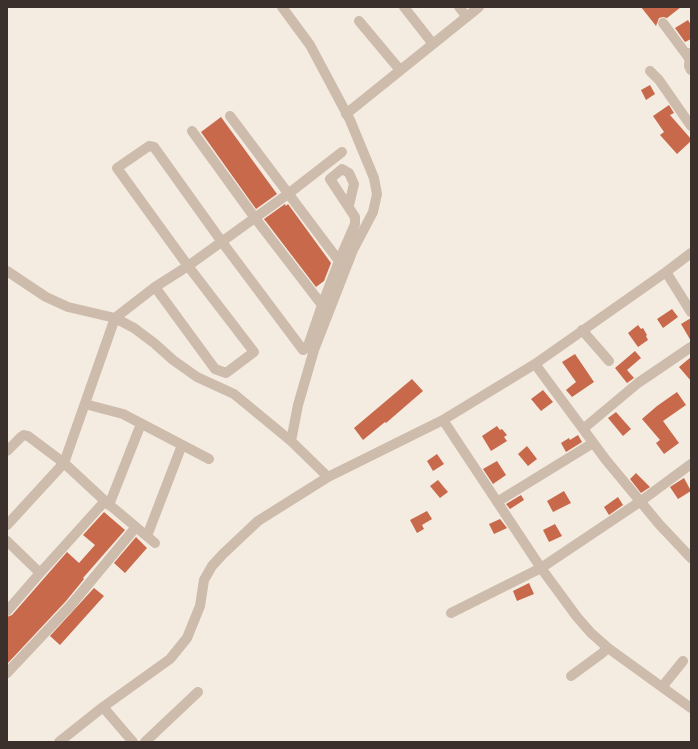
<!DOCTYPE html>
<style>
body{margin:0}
#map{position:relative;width:698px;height:749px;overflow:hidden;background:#f4ebe1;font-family:"Noto Sans",sans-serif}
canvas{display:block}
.frame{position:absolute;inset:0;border:8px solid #3b302b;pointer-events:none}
</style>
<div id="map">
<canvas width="698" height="749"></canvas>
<div class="frame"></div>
</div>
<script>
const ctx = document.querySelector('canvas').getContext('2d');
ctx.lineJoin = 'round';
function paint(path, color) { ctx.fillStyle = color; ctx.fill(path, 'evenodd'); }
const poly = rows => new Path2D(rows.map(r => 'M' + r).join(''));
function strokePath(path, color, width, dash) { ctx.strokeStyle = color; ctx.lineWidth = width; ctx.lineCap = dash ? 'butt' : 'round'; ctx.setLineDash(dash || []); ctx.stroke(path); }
const building = poly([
 [641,7,681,7,667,18,663,17,659,18,656,26],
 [688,20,691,25,691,39,685,42,675,28],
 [650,85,655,94,646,100,641,90],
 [669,105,674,113,670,115,691,139,691,141,677,154,660,135,664,132,653,116],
 [221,117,277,194,256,209,201,132],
 [285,204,286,206,288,204,331,263,324,281,316,287,264,219],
 [672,309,678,317,663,328,657,319],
 [691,318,691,341,681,324],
 [638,325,641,329,643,328,647,335,646,336,648,340,638,347,628,333],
 [635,351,641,358,627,370,634,378,627,383,615,368],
 [575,354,594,382,572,397,566,390,576,382,562,362],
 [691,357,691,381,679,367],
 [412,379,423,391,386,423,385,422,363,440,354,428],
 [543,390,553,402,541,411,531,399],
 [677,392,686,405,663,421,679,443,664,454,656,443,660,440,642,419,657,406],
 [616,412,631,429,623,436,608,418],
 [497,426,500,430,502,429,507,435,504,437,507,441,491,451,482,436],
 [578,435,582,442,566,452,561,443,569,438,570,440],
 [527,446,537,459,528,466,518,454],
 [437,454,444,464,433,471,427,461],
 [497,461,506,475,493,484,483,469],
 [636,473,650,487,641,493,630,479],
 [684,478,691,491,678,499,670,487],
 [438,480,448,492,440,498,430,486],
 [564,491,571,503,553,512,547,501],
 [521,495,524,500,510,509,506,504],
 [618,497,623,505,609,515,604,507],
 [427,511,432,519,422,525,424,529,417,533,410,520],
 [104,512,125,530,83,578,84,579,66,601,7,664,7,617,12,615,67,552,79,563,95,545,83,535],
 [500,519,507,528,494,534,489,524],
 [555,524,562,536,549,542,543,530],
 [136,537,147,548,125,573,114,563],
 [529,583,534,594,517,601,513,591],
 [94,588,104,596,60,645,50,636]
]);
const minor = poly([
 [282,7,310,45,350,120,374,178,377,194,373,212,353,250,314,350,298,405,291,441],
 [404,7,433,44],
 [459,7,467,17],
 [359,21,400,70],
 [663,23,689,58],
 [690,53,689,66,691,70],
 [650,71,659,80,691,126],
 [346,114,479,7],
 [230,116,339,261,355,224,355,217,330,179,342,169,349,173,354,184,349,205],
 [7,271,46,297,68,307,115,318,134,328,154,343,173,360,197,377,234,394,291,441,328,477,258,521,223,554,212,566,204,580,200,606,187,638,170,659,103,707,59,742],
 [666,272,691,312],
 [155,287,215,369,226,373,254,352,188,266,117,168,149,146,154,147,222,242,303,350,306,348,309,343,322,305,255,218,192,131],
 [322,305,339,261],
 [582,330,609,361],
 [535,364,606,460,659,524,691,558],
 [85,404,123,414,209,459],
 [443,420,541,568,577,617,591,633,608,648,691,708],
 [583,429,638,383,691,347],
 [7,451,21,437,24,435,28,436,64,463,105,501,155,543],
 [328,477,443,420,535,364,666,272,691,253],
 [497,502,593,443],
 [109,505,141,424],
 [7,525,64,463,115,318,155,287,188,266,288,194,342,152],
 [147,536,182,445],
 [7,541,40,573,105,501],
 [7,611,40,573],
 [451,613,541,568,641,501,691,464],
 [7,673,71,605,136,527],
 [571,676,601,654,608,648],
 [662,687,683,661],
 [103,707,133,742],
 [145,742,198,692]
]);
paint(building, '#c8694b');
strokePath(minor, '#cdbbac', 10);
</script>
